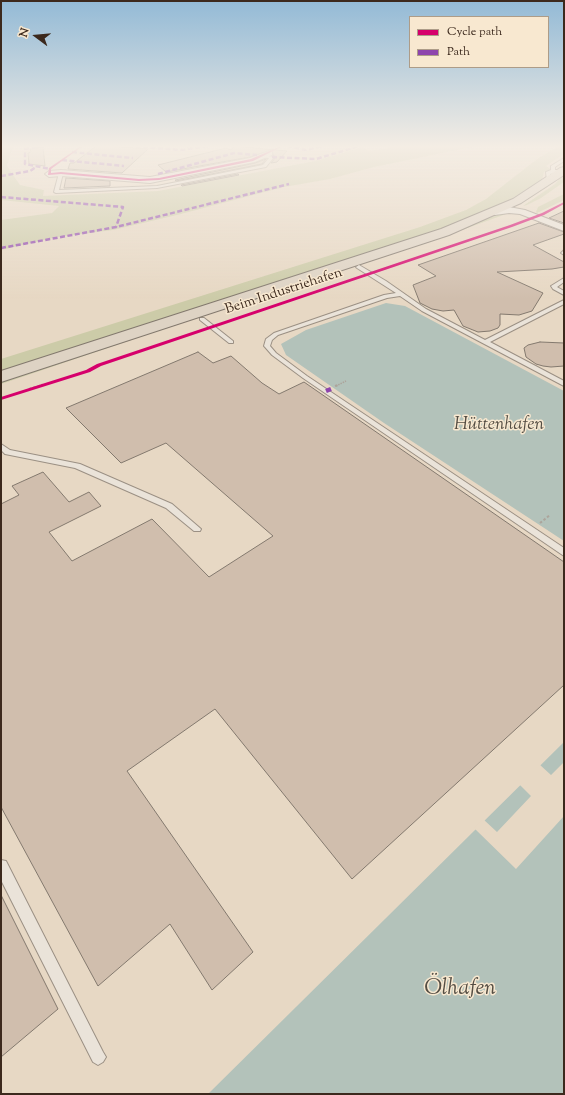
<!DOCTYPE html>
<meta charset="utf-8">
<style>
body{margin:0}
#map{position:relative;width:565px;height:1095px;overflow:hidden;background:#e7d8c4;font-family:"Sorts Mill Goudy",serif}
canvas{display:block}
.frame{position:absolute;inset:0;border:2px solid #3c291d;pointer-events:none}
.legend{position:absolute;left:409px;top:16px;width:140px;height:52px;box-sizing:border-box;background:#f8e8d0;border:1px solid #ad9c88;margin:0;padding:5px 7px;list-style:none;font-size:12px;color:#3c291d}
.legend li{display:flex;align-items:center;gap:8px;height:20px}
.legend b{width:20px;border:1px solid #ad9c88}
.north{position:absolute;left:16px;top:16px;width:40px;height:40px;-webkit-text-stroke:3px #f8e8d0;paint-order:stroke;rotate:286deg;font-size:11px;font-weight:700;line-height:16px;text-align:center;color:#3c291d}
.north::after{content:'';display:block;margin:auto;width:14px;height:18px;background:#3c291d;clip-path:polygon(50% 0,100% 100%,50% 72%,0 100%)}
</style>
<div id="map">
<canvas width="565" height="1095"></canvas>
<div class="frame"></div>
<ul class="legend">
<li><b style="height:5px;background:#d6006c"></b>Cycle path</li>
<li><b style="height:5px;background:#8e44ad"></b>Path</li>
</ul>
<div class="north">N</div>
</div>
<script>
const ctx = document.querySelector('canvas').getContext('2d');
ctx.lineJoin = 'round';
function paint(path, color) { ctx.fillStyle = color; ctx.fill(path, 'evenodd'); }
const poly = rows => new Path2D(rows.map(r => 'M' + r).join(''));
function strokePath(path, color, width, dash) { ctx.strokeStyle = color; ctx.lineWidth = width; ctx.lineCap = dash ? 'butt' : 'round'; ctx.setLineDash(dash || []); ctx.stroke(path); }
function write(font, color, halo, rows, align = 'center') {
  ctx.font = font + ' "Sorts Mill Goudy",serif'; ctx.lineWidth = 3; ctx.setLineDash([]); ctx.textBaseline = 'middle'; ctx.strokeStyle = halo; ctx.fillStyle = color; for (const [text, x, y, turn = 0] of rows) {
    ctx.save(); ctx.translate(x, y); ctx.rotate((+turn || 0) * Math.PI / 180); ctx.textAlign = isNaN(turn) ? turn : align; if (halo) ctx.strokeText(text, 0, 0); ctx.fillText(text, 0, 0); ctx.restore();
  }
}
const green = poly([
 [1,146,13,146,7,166,20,185,44,190,43,196,158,191,315,161,363,147,368,151,388,148,386,146,477,146,374,167,330,179,284,187,177,215,113,230,57,237,1,250,1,220,52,213,59,206,1,200],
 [558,146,564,146,564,154,546,166,551,169,544,172,542,180,505,203,434,232,1,373,1,359,420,227,466,210,486,199,537,159],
 [564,174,564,182,541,198,527,205,523,206,555,184],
 [564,194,564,200,537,213,536,212,538,207],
 [507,212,509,213,426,243,297,284,1,384,1,381,272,290,447,234,494,216]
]);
const water = poly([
 [386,303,405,306,564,391,564,541,384,423,286,355,281,344,306,330],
 [564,742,564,1094,208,1094]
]);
const pier = poly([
 [564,762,564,816,516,869,474,828,483,819,497,832,531,796,519,784,539,764,551,775]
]);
const building = poly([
 [96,146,108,146,148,149,122,173,68,169,70,163,74,163,96,146],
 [234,146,287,151,277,162,271,163,276,157,273,155,272,150,250,157,166,172,158,165,226,148,231,150,234,146],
 [43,147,45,166,29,164,28,153,31,152,30,149,43,147],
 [266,159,262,164,176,181,175,180,255,163,266,159],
 [238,174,239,175,182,186,181,185,238,174],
 [66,178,110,181,110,186,64,188,66,178],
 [564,211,564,223,549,218,564,211],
 [539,223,564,232,564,234,533,245,564,262,564,267,552,269,497,272,543,293,532,311,519,315,500,314,500,325,498,328,490,331,478,332,463,326,454,310,443,311,432,309,420,303,413,285,436,276,418,265,539,223],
 [540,342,564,343,564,366,551,367,543,366,536,364,526,357,524,348,528,345,540,342],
 [198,352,213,363,231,356,262,383,279,394,304,382,564,562,564,685,352,879,215,709,127,771,253,952,212,990,170,924,98,986,1,807,1,504,19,495,12,486,43,472,69,502,89,492,101,506,49,532,72,561,152,519,209,577,273,536,166,443,121,463,66,408,198,352],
 [1,895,58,1009,1,1057,1,895]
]);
const pathFar1 = poly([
 [89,369,99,365],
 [39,386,43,384],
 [336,386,346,381]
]);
const path = poly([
 [335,386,338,385],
 [29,389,42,385],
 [540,523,550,515]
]);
const lane = poly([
 [262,155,274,157,266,167,157,188,56,193,54,192,59,173,61,172,63,173,59,190,157,186,263,165,269,158,262,157,262,155],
 [564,158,564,161,555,167,555,170,564,170,564,172,550,174,551,180,547,181,546,172,551,170,551,166,564,158],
 [564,250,564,255,561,253,564,250],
 [359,265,386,281,426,309,485,340,564,300,564,304,490,342,564,381,564,386,422,311,400,296,387,298,278,335,272,340,270,346,276,353,307,376,564,548,564,556,303,378,272,355,265,347,264,346,266,339,274,333,384,295,396,293,357,268,356,267,359,265],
 [564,278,564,282,557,287,564,291,564,295,553,289,551,286,564,278],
 [200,318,204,318,233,341,233,343,229,343,200,320,200,318],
 [1,444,10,450,80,464,172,504,201,529,200,531,194,531,166,508,75,468,5,454,1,450,1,444],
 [1,860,6,861,103,1052,106,1057,103,1062,98,1065,93,1062,1,880,1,860]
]);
const street = poly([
 [269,151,272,151,272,155,255,162,150,183,61,176,49,177,45,174,49,171,61,170,150,177,250,158,269,151],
 [509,207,525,210,564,225,564,231,520,214,509,213,495,215,490,212,492,210,509,207]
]);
const primary = poly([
 [564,167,564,175,521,203,449,235,1,382,1,371,441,229,513,199,560,168,564,167]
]);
const quietFar1 = poly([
 [44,146,25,149,25,164,50,169],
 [128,146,182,150,208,146],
 [287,146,306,150,323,146],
 [72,152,133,158],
 [272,157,316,159,359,146],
 [62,160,124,166],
 [158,174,234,153,257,155],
 [1,176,30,171,36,167],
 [1,197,123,207,116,227],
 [1,248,116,227,289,184]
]);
const quiet = poly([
 [326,391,331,389]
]);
const cycleway = poly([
 [81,146,83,146,51,169,51,173,61,172,139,179,159,178,251,159,281,146,283,146,253,161,159,180,139,181,61,174,48,175,49,168,81,146],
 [564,202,564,204,544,215,512,227,101,366,90,372,1,400,1,397,86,370,97,364,510,225,542,213,564,202]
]);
const farStreetnames = [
 ["Beim Industriehafen",284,292,-18]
];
const waterNames = [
 ["Hüttenhafen",499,426]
];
const nearWaternames = [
 ["Ölhafen",460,990]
];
paint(green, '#cccba8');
paint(water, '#b3c2ba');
paint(pier, '#e7d8c4');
paint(building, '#d0bead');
strokePath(building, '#83796e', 1);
strokePath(lane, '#9b9084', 2);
strokePath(street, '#9b9084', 2);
strokePath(primary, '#83796e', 2);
strokePath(pathFar1, '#aca49b', 1.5, [1.5, 1]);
strokePath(path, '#aca49b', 2, [2.5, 2]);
paint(lane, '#eae3d9');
paint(street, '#eae3d9');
paint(primary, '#ded3c4');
strokePath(quietFar1, '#8e44ad', 2.5, [5, 2.5]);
strokePath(quiet, '#8e44ad', 4.5, [9, 4.5]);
paint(cycleway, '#d6006c');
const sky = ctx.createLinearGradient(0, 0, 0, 299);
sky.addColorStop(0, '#93bad6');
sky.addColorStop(0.49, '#f4ede4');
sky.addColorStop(1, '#f4ede400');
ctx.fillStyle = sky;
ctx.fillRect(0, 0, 565, 299);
write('14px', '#3c291d', '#f8e8d0', farStreetnames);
write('italic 18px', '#544d43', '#f8e8d0', waterNames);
write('italic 22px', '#544d43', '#f8e8d0', nearWaternames);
</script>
